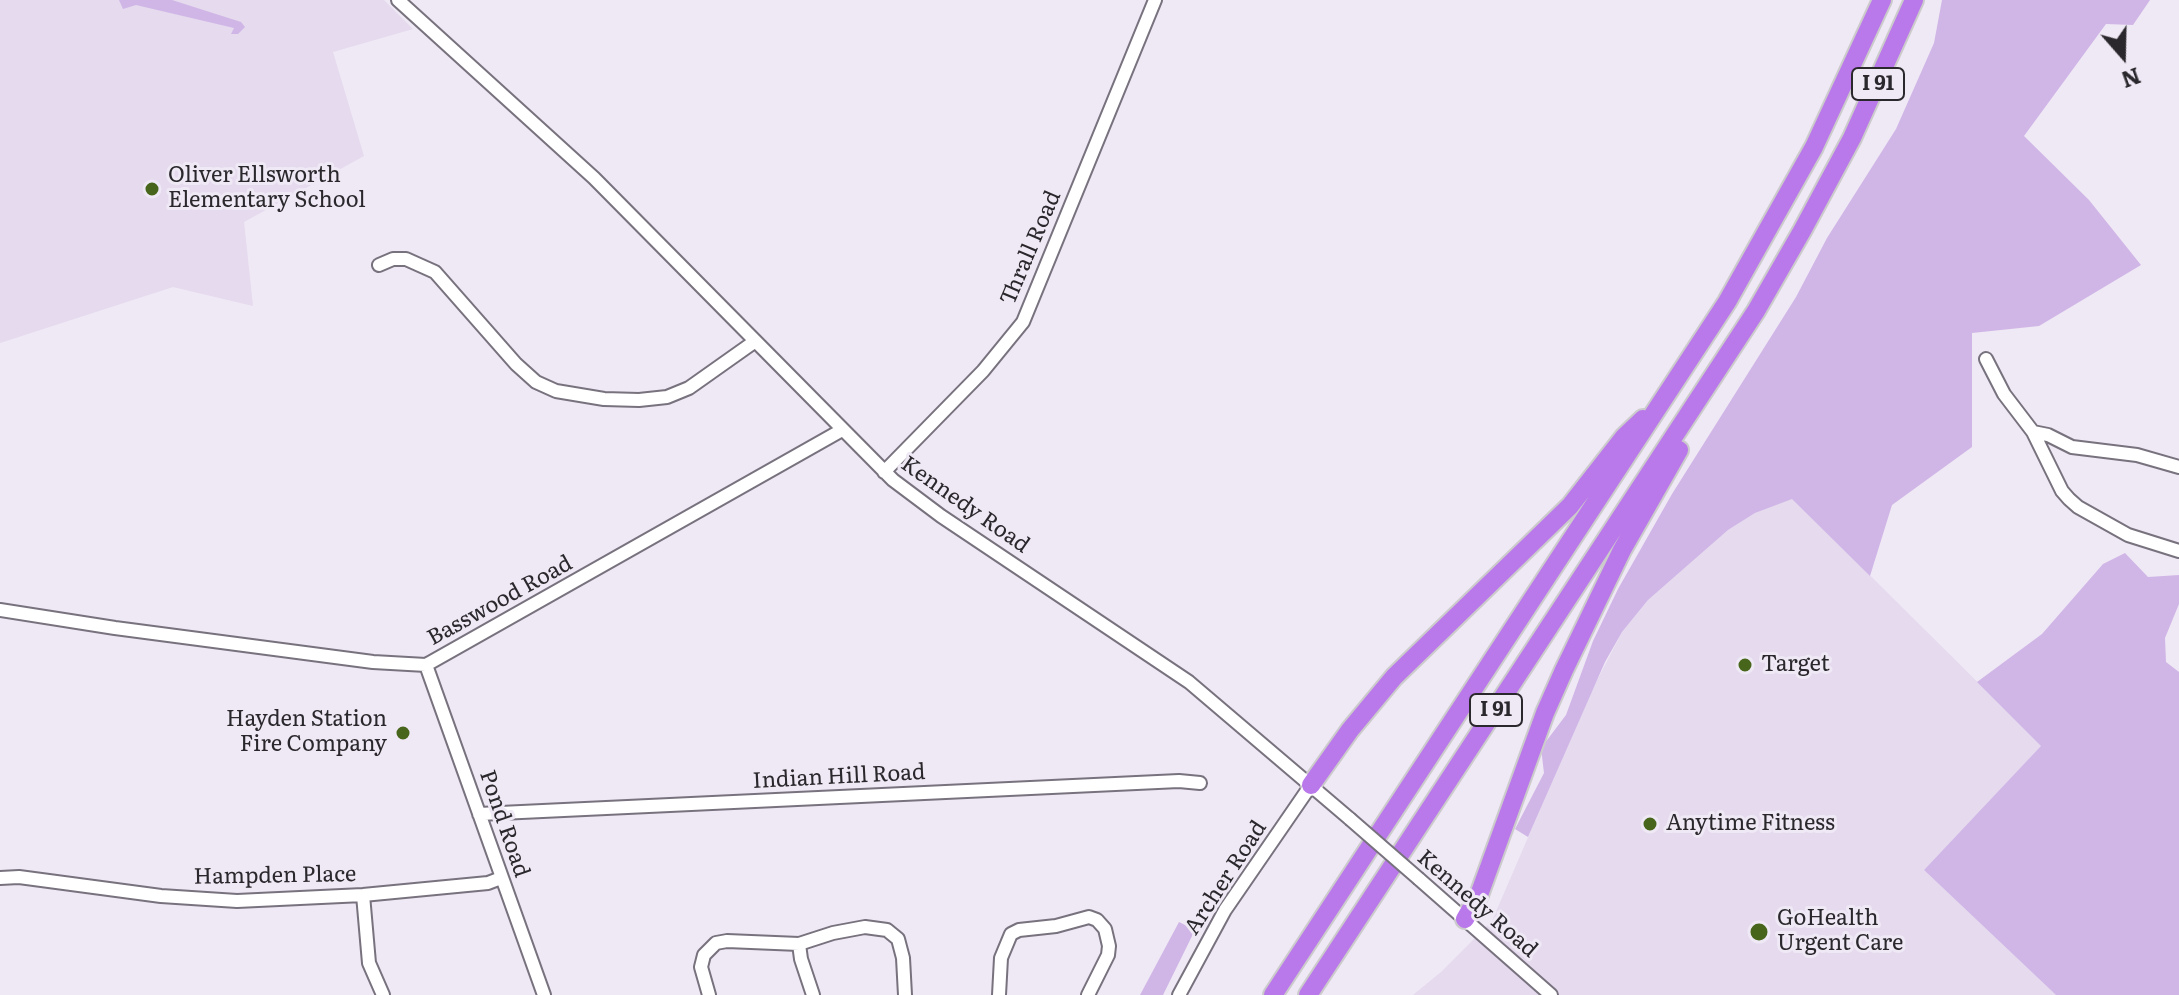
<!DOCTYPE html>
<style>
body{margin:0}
#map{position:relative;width:2179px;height:995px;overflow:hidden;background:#efe8f5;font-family:Literata,serif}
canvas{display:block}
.north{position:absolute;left:2083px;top:16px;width:80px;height:80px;-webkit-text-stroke:6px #efe8f5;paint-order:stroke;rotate:160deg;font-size:22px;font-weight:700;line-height:32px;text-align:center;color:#2a282c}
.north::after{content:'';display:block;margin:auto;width:28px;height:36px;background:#2a282c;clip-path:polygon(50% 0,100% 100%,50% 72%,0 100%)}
</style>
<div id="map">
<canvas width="2179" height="995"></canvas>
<div class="north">N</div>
</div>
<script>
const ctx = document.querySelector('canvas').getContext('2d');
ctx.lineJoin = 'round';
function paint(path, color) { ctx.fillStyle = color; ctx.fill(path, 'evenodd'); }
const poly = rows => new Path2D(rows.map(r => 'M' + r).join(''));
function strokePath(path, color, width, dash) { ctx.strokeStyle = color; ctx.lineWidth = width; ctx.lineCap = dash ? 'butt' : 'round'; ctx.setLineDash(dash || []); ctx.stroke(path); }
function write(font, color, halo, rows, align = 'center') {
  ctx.font = font + ' Literata,serif'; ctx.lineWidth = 6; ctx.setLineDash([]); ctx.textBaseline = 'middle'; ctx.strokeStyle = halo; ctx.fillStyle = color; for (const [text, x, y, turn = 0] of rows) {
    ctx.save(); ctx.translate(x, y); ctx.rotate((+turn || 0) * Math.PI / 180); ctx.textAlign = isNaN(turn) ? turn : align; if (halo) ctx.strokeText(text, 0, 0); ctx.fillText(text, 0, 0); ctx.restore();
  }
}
const built = poly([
 [0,0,384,0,413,29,333,52,364,156,244,222,253,306,173,287,0,343],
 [1792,498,2042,746,1924,870,2056,995,1413,995,1441,972,1492,921,1589,696,1622,632,1648,600,1728,530,1755,513]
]);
const green = poly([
 [119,0,172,0,241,22,245,27,238,34,231,34,234,28,136,5,123,9],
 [1942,0,2150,0,2133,25,2106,24,2024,136,2089,200,2141,265,2039,326,1972,333,1972,447,1892,505,1870,576,1792,499,1755,513,1728,530,1648,600,1622,632,1605,662,1528,837,1515,829,1544,773,1541,748,1566,715,1593,641,1618,589,1672,494,1796,297,1827,238,1896,129,1934,43],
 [2125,553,2148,577,2179,575,2179,604,2165,638,2166,662,2179,672,2179,995,2056,995,1924,870,2041,746,1977,682,2042,634,2103,564],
 [1179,922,1195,930,1163,995,1140,995]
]);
const minor = poly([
 [398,0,594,178,893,480,941,516,1189,682,1350,819],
 [379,265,393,259,406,259,435,272,516,364,536,382,556,391,604,399,639,400,667,397,689,388,754,342],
 [1986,359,2004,394,2033,432,2062,491,2069,499,2078,507,2128,535,2179,551],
 [2033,432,2048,435,2072,447,2137,455,2179,467],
 [884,472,983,371,1023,322,1155,0],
 [0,610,115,628,373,662,426,665,842,430],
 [426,665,544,995],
 [479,814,1179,781,1200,783],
 [0,878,19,877,161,896,237,901,363,895,488,883,501,878],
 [1419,879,1551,995],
 [363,895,369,963,383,995],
 [799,944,801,959,813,995],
 [709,995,701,967,704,955,716,943,727,941,799,944,833,933,865,927,887,930,898,939,903,958,905,995],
 [999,995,1001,958,1011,934,1019,930,1056,926,1089,917,1097,920,1105,929,1109,946,1108,955,1088,995],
 [1179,995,1225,910,1311,785]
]);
const highway = poly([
 [1311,785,1350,730,1394,677,1570,506,1624,437,1643,419],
 [1465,919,1479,895,1545,713,1564,670,1622,550,1679,450],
 [1273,995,1727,302,1814,147,1882,0],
 [1308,995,1756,311,1802,231,1852,138,1914,0]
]);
const minorBridge = poly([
 [1350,819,1419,879]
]);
const markers = [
 [152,189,8,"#47661b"],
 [1745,665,8,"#47661b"],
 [403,733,8,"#47661b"],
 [1650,824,8,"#47661b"],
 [1759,932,10,"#47661b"]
];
const shields = [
 [1878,84,52],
 [1496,710,52]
];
const shieldNames = [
 ["I 91",1878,84],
 ["I 91",1496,710]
];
const poiNames = [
 ["Oliver Ellsworth",168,176],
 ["Elementary School",168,201],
 ["Target",1761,665],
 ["Hayden Station",387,720,"right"],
 ["Fire Company",387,745,"right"],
 ["Anytime Fitness",1666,824],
 ["GoHealth",1777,919],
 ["Urgent Care",1777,944]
];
const streetNames = [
 ["Thrall Road",1031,248,-67],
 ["Kennedy Road",965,505,35],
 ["Basswood Road",500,601,-29],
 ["Indian Hill Road",839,777,-3],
 ["Pond Road",504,824,71],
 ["Hampden Place",275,876,-1],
 ["Archer Road",1226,878,-57],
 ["Kennedy Road",1477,904,41]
];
paint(built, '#e5daee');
paint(green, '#d0b6e6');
strokePath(minor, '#78727e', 16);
strokePath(highway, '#cccbcc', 22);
strokePath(minor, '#fff', 12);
strokePath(highway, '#ba79ea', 18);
strokePath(minorBridge, '#78727e', 16, []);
strokePath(minorBridge, '#fff', 12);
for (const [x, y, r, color] of markers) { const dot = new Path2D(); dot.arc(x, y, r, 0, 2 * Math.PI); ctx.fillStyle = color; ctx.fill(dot); strokePath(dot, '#efe8f5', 3); }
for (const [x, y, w] of shields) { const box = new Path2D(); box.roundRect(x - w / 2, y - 16, w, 32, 6); ctx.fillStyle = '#efe8f5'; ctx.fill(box); strokePath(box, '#2a282c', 2); }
write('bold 20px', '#2a282c', null, shieldNames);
write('22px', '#2a282c', '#efe8f5', poiNames, 'left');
write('22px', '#2a282c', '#efe8f5', streetNames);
</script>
